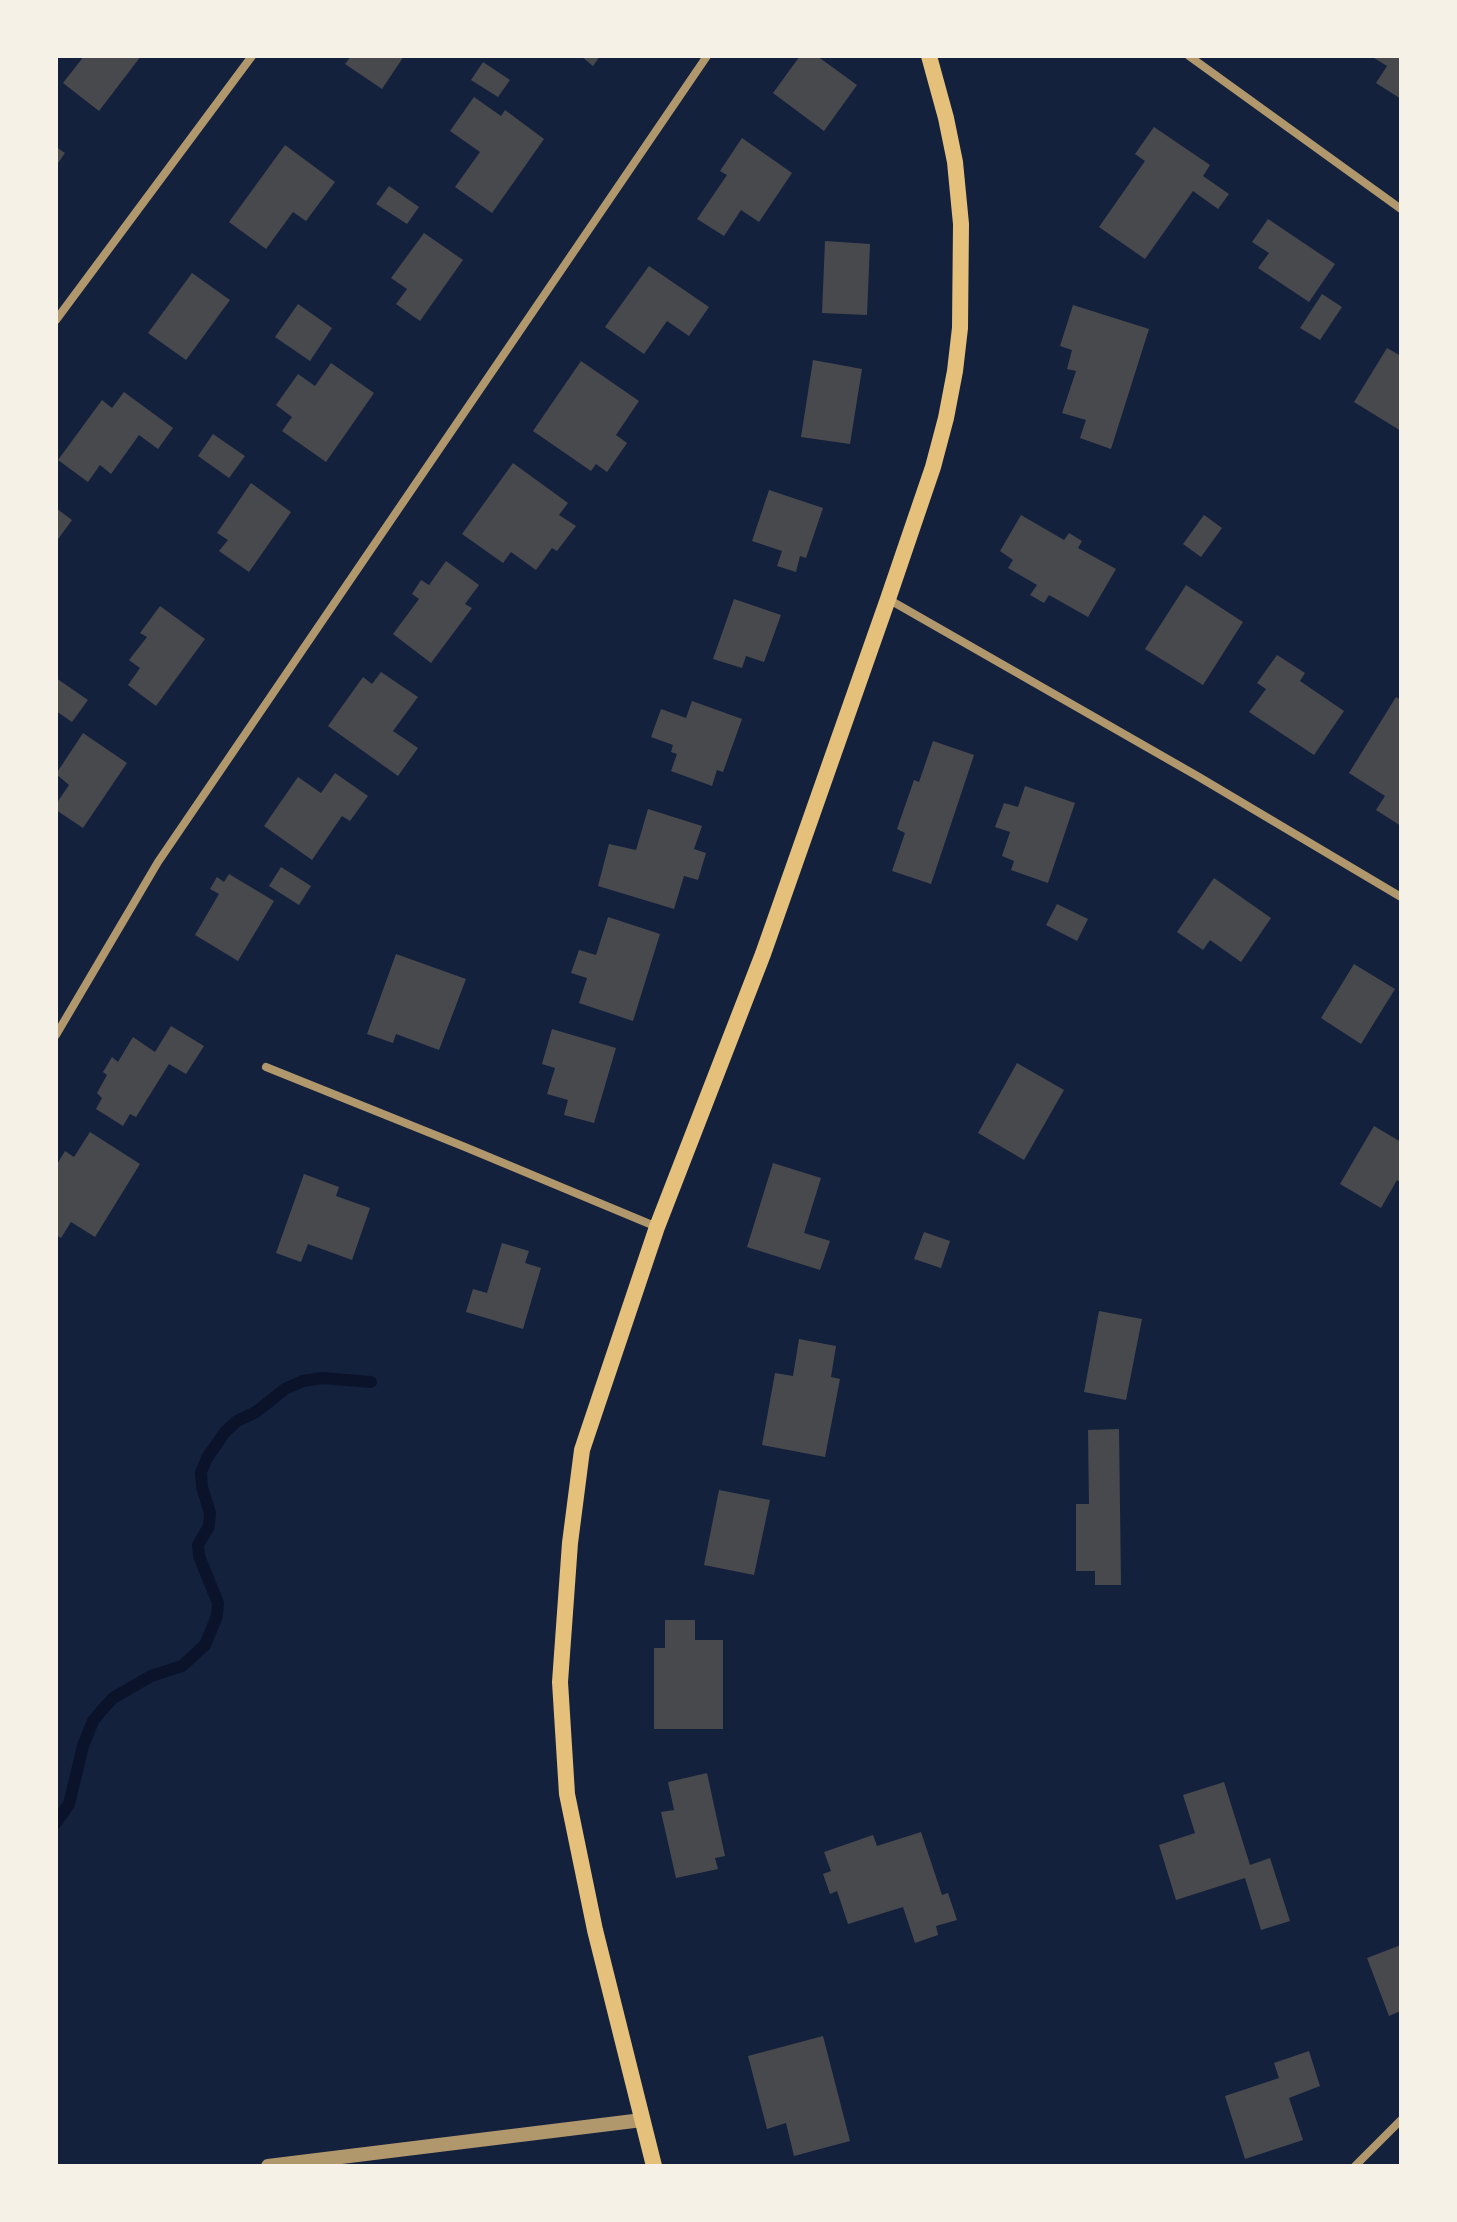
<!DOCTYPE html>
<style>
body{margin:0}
#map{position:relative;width:1457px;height:2222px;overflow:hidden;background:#14213d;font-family:"Work Sans",sans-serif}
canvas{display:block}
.frame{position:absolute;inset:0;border:58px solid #f6f1e7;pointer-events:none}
</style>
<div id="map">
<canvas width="1457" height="2222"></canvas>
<div class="frame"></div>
</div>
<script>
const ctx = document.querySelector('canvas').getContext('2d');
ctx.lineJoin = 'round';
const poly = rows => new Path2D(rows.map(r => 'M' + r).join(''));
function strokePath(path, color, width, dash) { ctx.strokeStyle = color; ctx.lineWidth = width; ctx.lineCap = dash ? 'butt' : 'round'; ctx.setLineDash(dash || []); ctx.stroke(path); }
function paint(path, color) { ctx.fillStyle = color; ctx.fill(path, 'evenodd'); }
const stream = poly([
 [56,1823,69,1804,83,1746,93,1721,102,1710,113,1698,151,1676,182,1666,205,1645,217,1616,218,1603,199,1556,198,1545,209,1526,210,1513,202,1487,201,1472,207,1458,225,1432,237,1421,256,1412,285,1389,303,1381,323,1378,371,1382]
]);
const building = poly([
 [84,56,141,56,99,111,63,83],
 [351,56,404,56,382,89,345,64],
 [581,56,600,56,593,66],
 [800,56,817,56,857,85,824,131,773,93],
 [1371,56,1401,56,1401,99,1376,83,1387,66],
 [483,62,510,80,498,97,471,80],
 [474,97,501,116,505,110,544,139,492,213,455,187,480,152,450,131],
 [1154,127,1210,165,1203,176,1229,194,1218,209,1193,191,1145,259,1099,227,1145,161,1135,154],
 [742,138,792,173,759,222,741,210,724,236,697,219,727,175,720,171],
 [285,145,335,182,306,221,293,212,266,249,229,222],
 [56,147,65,153,56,166],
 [389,186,419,207,407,224,376,204],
 [1268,219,1335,264,1309,302,1258,268,1269,253,1252,242],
 [424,233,463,260,420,321,396,304,407,289,391,278],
 [825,241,870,244,867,315,822,313],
 [649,266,709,307,689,336,667,321,644,354,605,327],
 [192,273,230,300,186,360,148,333],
 [1322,294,1342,307,1320,340,1300,328],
 [298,304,332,328,310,361,275,337],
 [1073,305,1149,329,1111,449,1080,438,1086,420,1062,413,1076,371,1067,369,1072,350,1060,346],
 [1387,348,1401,356,1401,431,1354,402],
 [813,360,862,369,850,444,801,437],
 [581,361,639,401,616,435,627,443,607,472,596,464,591,471,533,431],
 [331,363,374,393,326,462,282,431,292,417,276,405,298,374,315,386],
 [124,392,173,428,158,449,139,435,111,474,100,465,88,482,58,460,102,400,112,408],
 [213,434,245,456,229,478,198,456],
 [513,463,568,503,559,515,576,526,557,551,552,548,536,570,511,552,503,563,462,534],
 [251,483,291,512,249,572,219,551,228,540,217,533],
 [769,490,823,508,806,558,800,556,796,572,777,566,782,551,752,541],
 [56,508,72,520,56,542],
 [1021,515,1064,540,1069,533,1082,541,1078,548,1116,569,1088,617,1049,595,1044,603,1030,595,1037,585,1008,568,1013,560,1000,551],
 [1204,515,1222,528,1201,557,1183,544],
 [446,561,479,585,465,604,472,608,431,663,393,634,419,599,412,594,421,580,429,585],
 [1186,585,1243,622,1203,685,1145,649],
 [734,599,781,615,764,662,746,656,742,668,713,659],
 [160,606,205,639,156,706,128,685,140,668,129,660,147,637,140,633],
 [1277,655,1305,673,1300,681,1344,711,1314,755,1249,712,1266,689,1257,683],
 [381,672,418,697,393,731,418,748,398,776,328,726,363,677,372,684],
 [56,678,88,700,72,722,56,711],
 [1396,697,1401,700,1401,826,1376,810,1385,796,1349,773],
 [692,701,742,719,723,772,717,770,712,786,671,771,677,754,671,752,673,745,651,737,661,709,686,718],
 [83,733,127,763,83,828,56,810,56,804,69,785,56,774],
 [933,741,974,755,931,884,892,871,905,833,897,829,914,780,919,782],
 [335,773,368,796,350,821,342,816,312,860,264,826,298,777,321,793],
 [1025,786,1075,803,1048,883,1011,870,1014,861,1002,856,1010,832,995,827,1004,803,1018,807],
 [648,809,702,826,694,849,706,853,698,880,684,876,674,909,598,886,609,844,636,850],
 [281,867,311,886,299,905,269,886],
 [229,874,274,901,238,961,195,935,219,894,210,889,217,877,224,882],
 [1214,878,1271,918,1241,962,1210,940,1203,950,1177,932],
 [1057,904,1088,919,1077,941,1046,925],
 [608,917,660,934,633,1021,579,1003,587,978,571,973,579,950,596,955],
 [396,954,466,979,439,1050,396,1034,393,1043,367,1034],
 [1354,964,1395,989,1361,1044,1321,1018],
 [171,1026,204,1046,186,1074,169,1064,136,1117,130,1114,123,1126,96,1109,102,1098,97,1093,107,1075,103,1072,112,1057,118,1062,133,1037,155,1052],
 [552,1029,616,1048,594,1123,564,1115,568,1100,547,1094,555,1068,542,1064],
 [1017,1063,1064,1090,1024,1160,978,1133],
 [1374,1126,1401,1142,1401,1183,1397,1180,1381,1208,1340,1184],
 [90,1132,140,1164,95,1237,71,1222,61,1238,56,1235,56,1166,65,1151,74,1157],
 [773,1163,821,1178,804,1233,830,1241,820,1270,747,1247],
 [304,1174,339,1187,336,1196,370,1208,352,1260,308,1244,301,1262,276,1253],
 [924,1232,950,1241,941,1268,914,1259],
 [502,1243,529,1251,525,1263,541,1268,523,1329,466,1312,473,1289,487,1293],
 [1099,1311,1142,1319,1126,1400,1084,1392],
 [799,1339,836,1346,831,1377,840,1379,825,1457,762,1445,775,1373,793,1376],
 [1119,1429,1121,1585,1095,1585,1095,1571,1076,1571,1076,1504,1089,1504,1088,1430],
 [719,1490,770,1500,754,1575,704,1565],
 [665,1620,695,1620,695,1640,723,1640,723,1729,654,1729,654,1648,665,1648],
 [707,1773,725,1856,715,1858,718,1869,676,1878,661,1812,674,1810,668,1782],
 [1224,1782,1250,1865,1270,1858,1290,1921,1261,1930,1245,1878,1176,1900,1159,1845,1195,1833,1183,1795],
 [921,1832,942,1895,948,1893,957,1920,936,1926,938,1935,915,1943,903,1907,848,1924,837,1891,830,1894,823,1874,831,1871,824,1852,873,1835,877,1846],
 [1401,1945,1401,2011,1389,2016,1367,1958],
 [823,2036,850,2141,794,2156,786,2123,767,2129,748,2056],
 [1309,2051,1320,2086,1289,2098,1303,2140,1245,2159,1225,2096,1279,2078,1274,2063]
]);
const minor = poly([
 [1189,56,1401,209],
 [56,320,252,56],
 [888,599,1199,777,1401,897],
 [56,1035,158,862,707,56],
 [266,1067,465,1147,657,1227],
 [1355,2166,1401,2120]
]);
const tertiary = poly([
 [268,2166,642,2120]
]);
const secondary = poly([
 [654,2166,595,1930,567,1794,560,1682,570,1543,582,1450,587,1435,657,1227,763,954,888,599,933,467,946,418,955,371,960,328,961,224,955,162,946,118,929,56]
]);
strokePath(stream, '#0b132b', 12);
paint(building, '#48494c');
strokePath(minor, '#b1986c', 8);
strokePath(tertiary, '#b1986c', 14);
strokePath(secondary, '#e5c07b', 16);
</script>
